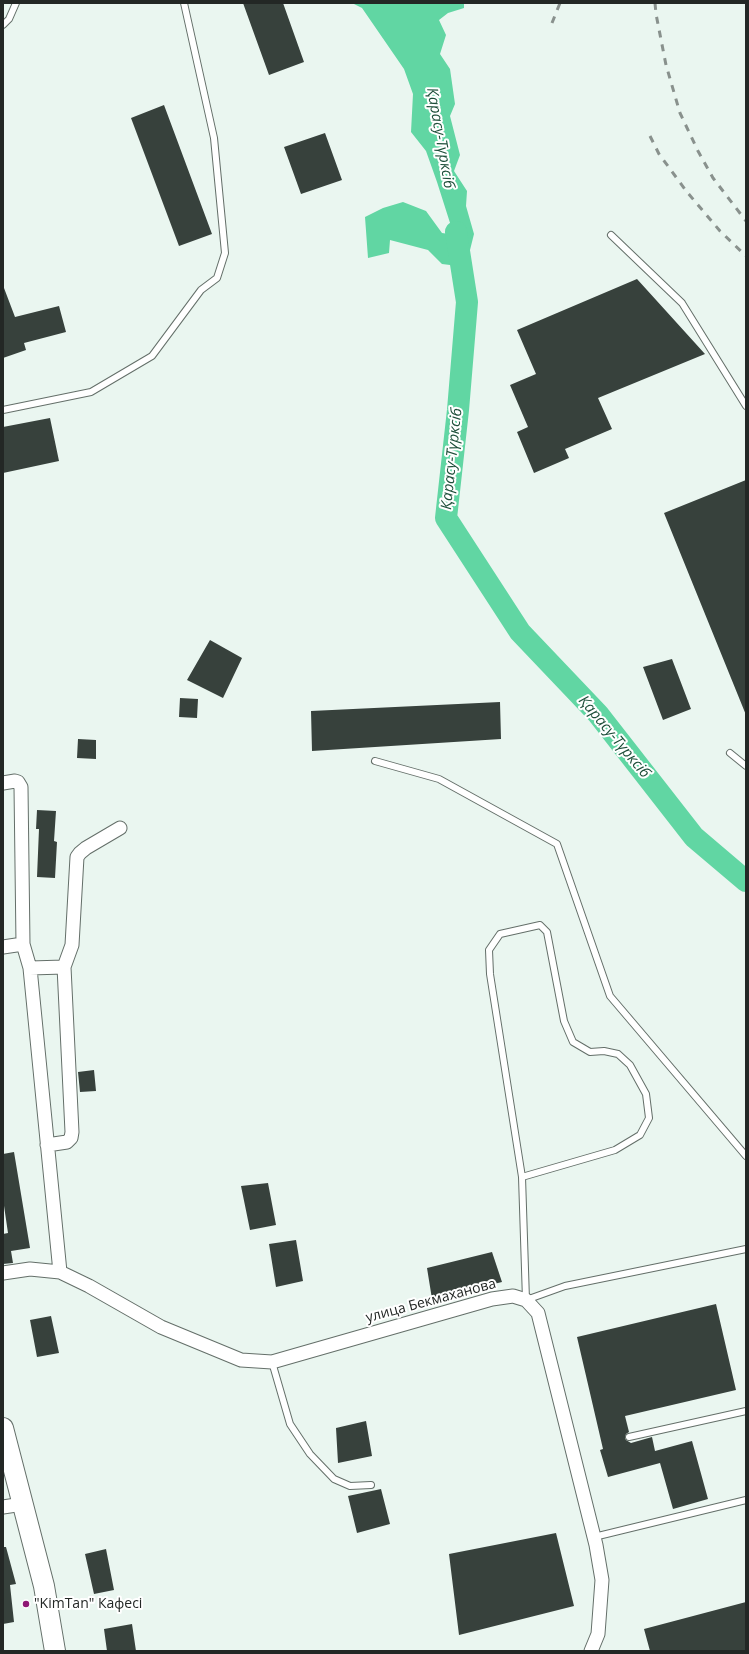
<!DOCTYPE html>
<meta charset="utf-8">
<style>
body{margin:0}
#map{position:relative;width:749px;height:1654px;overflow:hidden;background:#eaf6f0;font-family:"Open Sans",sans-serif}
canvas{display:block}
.frame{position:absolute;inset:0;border:4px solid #232725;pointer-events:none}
</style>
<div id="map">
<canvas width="749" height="1654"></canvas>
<div class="frame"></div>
</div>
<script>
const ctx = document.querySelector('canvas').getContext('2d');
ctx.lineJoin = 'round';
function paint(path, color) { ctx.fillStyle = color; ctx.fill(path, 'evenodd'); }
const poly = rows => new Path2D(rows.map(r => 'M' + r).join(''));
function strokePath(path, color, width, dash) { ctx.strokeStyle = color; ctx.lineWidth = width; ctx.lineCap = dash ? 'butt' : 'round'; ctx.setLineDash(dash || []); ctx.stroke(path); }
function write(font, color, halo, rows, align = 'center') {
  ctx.font = font + ' "Open Sans",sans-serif'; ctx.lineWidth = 4; ctx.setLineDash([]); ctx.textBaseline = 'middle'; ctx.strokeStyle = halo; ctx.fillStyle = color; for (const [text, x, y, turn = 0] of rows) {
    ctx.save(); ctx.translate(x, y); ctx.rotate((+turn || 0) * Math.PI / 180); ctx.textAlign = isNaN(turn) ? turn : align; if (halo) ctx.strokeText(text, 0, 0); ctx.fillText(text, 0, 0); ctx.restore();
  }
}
const water = poly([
 [352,3,464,3,464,8,448,13,439,20,446,35,440,54,450,69,455,104,450,116,460,155,454,171,467,191,466,206,474,234,470,250,458,266,442,264,428,250,390,240,389,253,368,258,365,217,383,208,403,202,426,211,442,233,449,234,451,226,437,182,426,151,411,132,413,94,404,69,362,8]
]);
const river = poly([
 [456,232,467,302,458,410,446,518,520,632,598,714,694,837,746,881]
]);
const building = poly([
 [243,3,283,3,304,62,269,75],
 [164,105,212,234,179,246,131,118],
 [325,133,342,180,301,194,284,147],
 [637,279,705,354,598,398,612,429,565,449,569,458,534,473,517,432,528,427,510,385,536,374,517,330],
 [3,288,4,288,15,317,59,306,66,332,24,343,26,350,3,358],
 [50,418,59,461,3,473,3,427],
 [746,480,746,715,664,513],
 [210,640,242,658,223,698,187,680],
 [672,659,691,709,663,720,643,667],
 [180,698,198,699,197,718,179,717],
 [500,702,501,739,312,751,311,711],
 [78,739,96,740,96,759,77,758],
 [37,810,56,811,54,841,57,842,55,878,37,877,39,829,36,829],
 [94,1070,96,1091,80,1092,78,1072],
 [14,1152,30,1248,11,1251,13,1263,3,1264,3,1234,8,1233,3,1199,3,1154],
 [268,1183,276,1225,250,1230,241,1186],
 [296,1240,303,1281,276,1287,269,1244],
 [492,1252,502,1282,432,1299,427,1268],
 [716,1304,736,1390,625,1416,629,1432,626,1434,625,1438,626,1440,631,1443,652,1437,655,1451,692,1441,708,1499,673,1509,660,1463,608,1477,600,1450,603,1449,577,1337],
 [51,1316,59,1353,37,1357,30,1320],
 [366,1421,372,1456,338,1463,336,1428],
 [381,1489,390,1524,357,1533,348,1496],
 [556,1533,574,1606,459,1635,449,1554],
 [3,1547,6,1547,16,1584,10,1585,14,1622,3,1624],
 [106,1549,114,1590,94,1594,85,1554],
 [746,1602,746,1651,650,1651,644,1629],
 [132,1624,136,1651,107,1651,104,1629]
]);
const lane = poly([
 [3,25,9,19,16,3],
 [611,235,682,303,746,406],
 [3,410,91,392,152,356,201,290,217,278,225,253,214,138,184,3],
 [730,753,746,766],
 [375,761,439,779,557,844,610,996,746,1156],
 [522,1177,615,1150,640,1135,649,1118,646,1094,630,1065,618,1054,604,1051,590,1052,573,1042,564,1021,547,932,540,925,500,934,489,950,490,974,522,1177,526,1300,565,1286,746,1249],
 [272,1362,290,1424,310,1454,334,1479,350,1486,371,1485],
 [629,1437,746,1411],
 [594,1537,746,1500]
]);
const street = poly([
 [3,783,15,781,18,782,21,787,23,944],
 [3,947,23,944,30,968,60,1272],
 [30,968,64,967,72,945,77,857,80,853,86,848,120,828],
 [47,1145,67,1142,71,1138,72,1132,64,967],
 [3,1273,30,1269,60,1272,89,1286,161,1327,241,1360,272,1362,492,1299,513,1296,526,1300,538,1313,596,1545,602,1580,598,1634,591,1651],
 [3,1507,23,1504]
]);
const primary = poly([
 [3,1428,44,1586,55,1651]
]);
const rail = poly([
 [655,3,656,14,666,65,680,113,698,151,713,178,746,221],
 [552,23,560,3],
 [650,136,659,154,687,192,720,231,746,256]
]);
const markers = [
 [26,1604,4,"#8f1775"]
];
const streetNames = [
 ["улица Бекмаханова",431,1301,-15]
];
const poiNames = [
 ["\"KimTan\" Кафесі",34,1604]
];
const waterNames = [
 ["Қарасу-Түрксіб",440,138,80],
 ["Қарасу-Түрксіб",452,459,-84],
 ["Қарасу-Түрксіб",614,737,50]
];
paint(water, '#61d6a3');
strokePath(river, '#61d6a3', 22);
paint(building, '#37413c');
strokePath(lane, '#646f69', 8);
strokePath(street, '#646f69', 15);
strokePath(primary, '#646f69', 22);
strokePath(lane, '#fff', 6);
strokePath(street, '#fff', 13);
strokePath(primary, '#fff', 20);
strokePath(rail, '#89918d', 3, [7, 7]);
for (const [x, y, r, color] of markers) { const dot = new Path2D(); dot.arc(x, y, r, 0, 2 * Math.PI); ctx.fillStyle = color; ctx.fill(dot); strokePath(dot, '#fff', 1.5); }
write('14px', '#232725', '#fff', streetNames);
write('14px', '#232725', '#fff', poiNames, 'left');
write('italic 15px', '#1d4e39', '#fff', waterNames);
</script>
